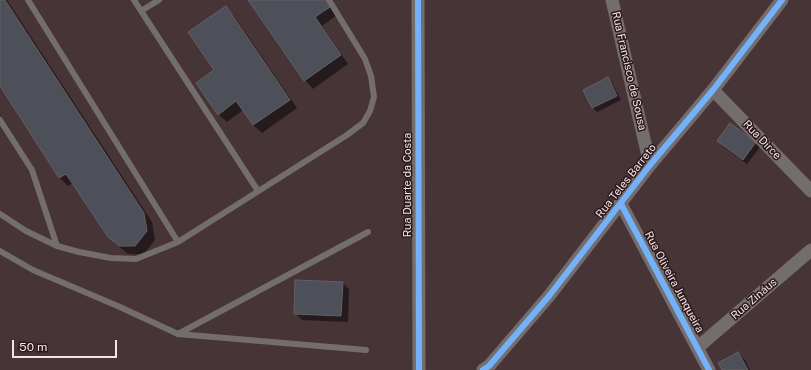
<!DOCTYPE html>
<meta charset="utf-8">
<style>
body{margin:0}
#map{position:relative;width:811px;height:370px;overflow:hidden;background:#463437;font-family:"Public Sans",sans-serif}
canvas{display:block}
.scale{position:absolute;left:12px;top:340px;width:105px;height:18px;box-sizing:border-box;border:2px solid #f7e1e4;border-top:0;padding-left:5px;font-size:12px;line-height:14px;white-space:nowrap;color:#f7e1e4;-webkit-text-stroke:3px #291a1d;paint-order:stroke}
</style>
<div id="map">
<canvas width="811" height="370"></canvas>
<div class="scale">50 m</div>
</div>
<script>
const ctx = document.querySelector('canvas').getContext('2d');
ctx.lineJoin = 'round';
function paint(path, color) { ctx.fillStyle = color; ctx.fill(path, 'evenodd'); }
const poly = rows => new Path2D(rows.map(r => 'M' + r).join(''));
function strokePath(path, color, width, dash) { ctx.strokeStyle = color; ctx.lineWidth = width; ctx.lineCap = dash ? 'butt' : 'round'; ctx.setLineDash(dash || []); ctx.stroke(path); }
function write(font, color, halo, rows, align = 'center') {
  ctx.font = font + ' "Public Sans",sans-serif'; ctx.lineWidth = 3; ctx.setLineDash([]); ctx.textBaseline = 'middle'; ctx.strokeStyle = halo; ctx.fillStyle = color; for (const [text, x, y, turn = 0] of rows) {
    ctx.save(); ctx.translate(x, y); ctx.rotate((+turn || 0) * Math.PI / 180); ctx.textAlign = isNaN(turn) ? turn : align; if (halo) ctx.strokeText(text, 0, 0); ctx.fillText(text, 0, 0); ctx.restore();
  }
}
const shadow = poly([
 [0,0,7,0,152,222,155,240,144,254,128,254,117,245,108,237,73,183,68,186,60,178,0,85],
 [249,0,327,0,337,15,322,26,348,64,313,89,305,80],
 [226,8,234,16,297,108,262,133,253,125,243,110,227,122,218,114,216,70],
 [608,78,612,83,621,100,597,112,593,108,584,90],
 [718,141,755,143,760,147,747,164,722,146],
 [343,283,349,289,348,322,302,320,295,313],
 [738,353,745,360,750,370,723,370]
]);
const building = poly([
 [0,0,5,0,144,213,147,231,135,246,119,246,108,237,66,174,59,178,0,86,0,0],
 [248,0,325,0,330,7,315,17,341,55,304,81,248,0],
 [226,6,290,100,253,125,236,101,218,115,196,83,214,70,188,32,226,6],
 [608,77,617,96,592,108,583,90,608,77],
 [730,123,756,142,743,160,717,141,730,123],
 [295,280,343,282,341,316,294,314,295,280],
 [738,352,748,370,722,370,718,363,738,352]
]);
const service = poly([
 [28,0,178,242],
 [134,0,258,191],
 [141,11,159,0],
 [0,120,32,170,57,246],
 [0,214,26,231,57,246,79,252,111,258,136,259,178,242,347,135,363,123,370,111,374,97,371,76,365,59,329,0],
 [0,251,33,270,120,307,178,334,366,350],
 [178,334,368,232]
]);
const minor = poly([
 [418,0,419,370],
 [612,0,650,165],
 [713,90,811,191],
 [621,204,709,370],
 [697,348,811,250],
 [483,370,489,366,549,296,650,165,713,90,782,0]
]);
const cycleway = poly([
 [418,0,419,370],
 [621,204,709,370],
 [483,370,489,366,549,296,650,165,713,90,782,0]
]);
const streetNames = [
 ["Rua Francisco de Sousa",629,71,77],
 ["Rua Dirce",762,140,46],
 ["Rua Teles Barreto",626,181,-52],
 ["Rua Duarte da Costa",408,185,-90],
 ["Rua Oliveira Junqueira",674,282,62],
 ["Rua Zináus",754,299,-41]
];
paint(shadow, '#0007');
paint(building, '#4d4f59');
strokePath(building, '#656065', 1);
strokePath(service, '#746d6d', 6);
strokePath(minor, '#746d6d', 13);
strokePath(cycleway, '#73b2f8', 6);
write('11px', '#f7e1e4', '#291a1d', streetNames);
</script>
